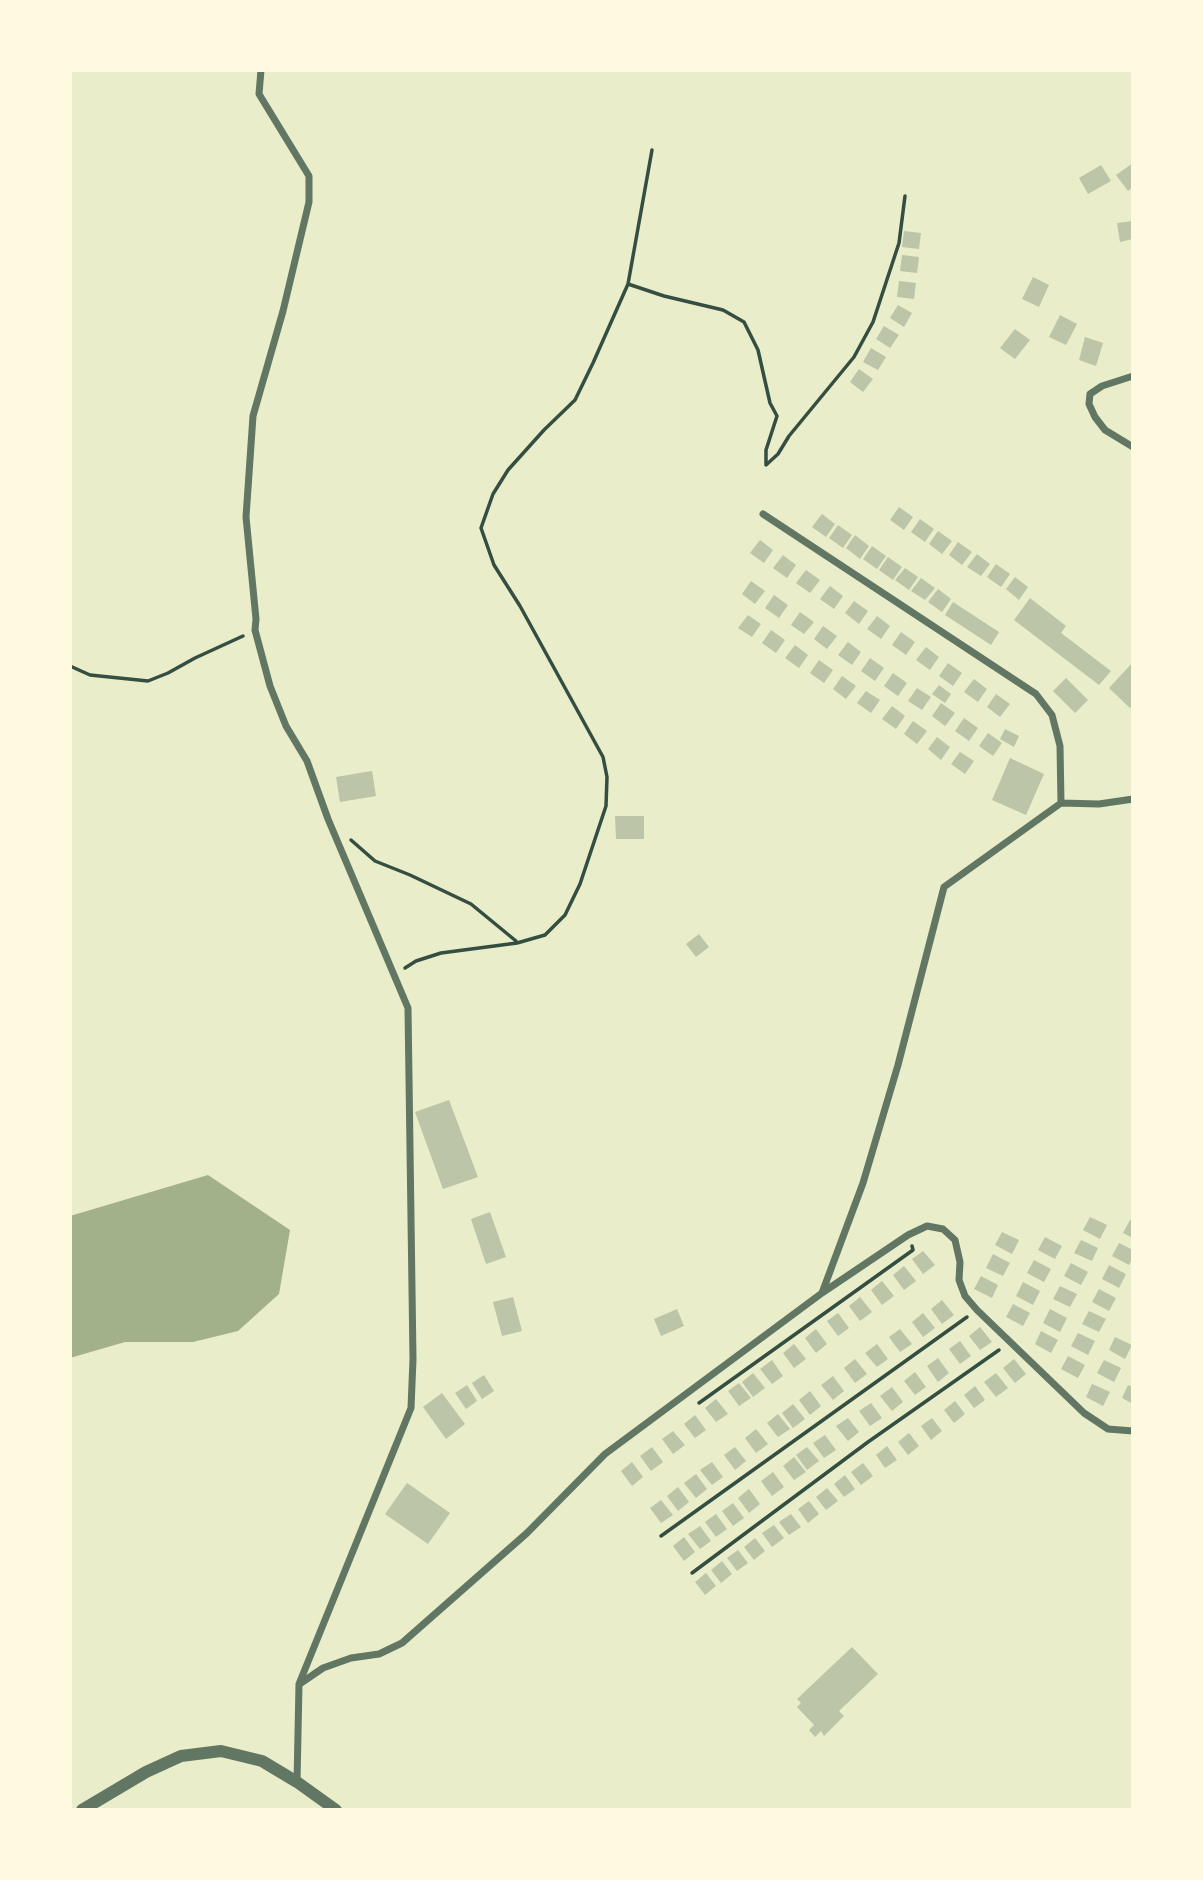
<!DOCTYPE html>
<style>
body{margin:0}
#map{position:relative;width:1203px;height:1880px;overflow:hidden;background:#e9edc9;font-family:"IBM Plex Sans",sans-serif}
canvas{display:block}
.frame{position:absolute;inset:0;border:72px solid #fefae0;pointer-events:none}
</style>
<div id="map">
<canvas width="1203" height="1880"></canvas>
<div class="frame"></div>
</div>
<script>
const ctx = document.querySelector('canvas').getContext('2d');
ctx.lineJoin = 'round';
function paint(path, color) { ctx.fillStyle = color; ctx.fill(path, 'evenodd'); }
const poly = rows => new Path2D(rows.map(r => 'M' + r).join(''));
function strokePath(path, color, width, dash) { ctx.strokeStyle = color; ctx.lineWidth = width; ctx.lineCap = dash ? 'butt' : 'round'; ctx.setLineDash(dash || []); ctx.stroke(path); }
const water = poly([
 [208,1175,290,1230,279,1294,238,1331,193,1342,125,1342,70,1358,70,1216]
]);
const building = poly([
 [1133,163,1133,187,1128,191,1116,175],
 [1101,165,1111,181,1088,194,1079,178],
 [1133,221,1133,239,1120,242,1117,223],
 [904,231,921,233,919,249,902,247],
 [902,255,919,257,917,273,900,271],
 [1033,277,1049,285,1039,307,1022,299],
 [899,281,916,283,914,299,897,297],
 [898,305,912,313,904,327,890,318],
 [1060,315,1077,324,1066,345,1049,337],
 [884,326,899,335,890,348,876,339],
 [1015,329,1030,340,1015,359,1000,348],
 [1085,337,1103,343,1096,366,1079,360],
 [871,348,886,357,878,370,863,362],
 [859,369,873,379,863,392,850,382],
 [899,507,913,517,904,530,890,520],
 [822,514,835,524,826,537,812,527],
 [920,519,934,529,925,542,911,532],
 [838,525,852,535,843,548,829,538],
 [938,531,952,541,942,554,929,544],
 [855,535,869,546,860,559,846,548],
 [760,540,773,550,764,563,750,553],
 [958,542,972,552,962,565,949,555],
 [872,546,886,556,877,569,863,559],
 [977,554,990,564,981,576,967,567],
 [783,555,796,565,787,578,773,568],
 [888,557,902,567,893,580,879,570],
 [996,564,1010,574,1001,587,987,577],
 [905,568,918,577,909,590,895,580],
 [806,570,820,580,810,593,796,583],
 [1015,577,1028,587,1019,600,1006,589],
 [921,578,935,588,925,600,911,591],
 [751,581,765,591,755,604,742,594],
 [830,586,843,596,834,609,820,599],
 [938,589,951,599,942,612,928,602],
 [774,595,788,605,779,618,765,608],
 [1030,598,1066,626,1061,633,1111,671,1099,685,1014,620],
 [854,601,868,611,859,624,845,613],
 [953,602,999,632,991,645,945,615],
 [800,612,814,622,804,634,791,625],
 [748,615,761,624,752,637,738,628],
 [877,616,890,626,881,639,867,629],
 [823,626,837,636,827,649,814,639],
 [771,630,785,640,776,653,762,643],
 [901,632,915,642,906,655,892,645],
 [848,642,861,652,852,665,838,655],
 [795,645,808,655,799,668,785,658],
 [926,647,939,657,930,670,916,660],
 [870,658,884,668,875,681,861,671],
 [819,660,833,670,824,683,810,673],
 [1133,662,1133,705,1130,708,1109,688],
 [948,663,962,673,953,686,939,676],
 [893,673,907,683,898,696,884,686],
 [842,676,856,686,846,699,833,689],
 [1066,678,1088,700,1075,713,1053,691],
 [974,679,987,689,978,702,964,692],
 [939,685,951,694,945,703,932,694],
 [917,688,931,697,922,710,908,701],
 [866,691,880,700,871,713,857,703],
 [996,694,1010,704,1000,717,987,707],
 [941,703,955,713,945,726,932,716],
 [892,706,905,716,896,729,882,719],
 [964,718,978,728,969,741,955,731],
 [913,721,927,731,917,744,904,734],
 [1005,729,1019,736,1014,747,1000,739],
 [988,733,1002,743,993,756,979,746],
 [937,737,950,747,941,760,928,749],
 [960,752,974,761,965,774,951,764],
 [1010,758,1044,774,1026,815,992,800],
 [372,771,376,796,340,802,336,777],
 [615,816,644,816,644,839,616,839],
 [699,934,709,947,696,957,686,944],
 [449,1100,478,1177,443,1189,415,1112],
 [490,1212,506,1257,486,1264,471,1219],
 [1090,1217,1107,1225,1100,1239,1083,1230],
 [1130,1220,1133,1221,1133,1238,1123,1233],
 [1002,1232,1019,1240,1012,1254,995,1245],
 [1045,1237,1062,1246,1055,1259,1038,1250],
 [1081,1240,1098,1248,1092,1261,1074,1253],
 [1119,1243,1133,1250,1133,1257,1129,1265,1112,1256],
 [923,1251,935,1265,923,1274,912,1259],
 [993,1254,1010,1263,1003,1276,986,1268],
 [1034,1260,1051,1269,1044,1282,1027,1273],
 [1071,1263,1088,1272,1081,1285,1064,1276],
 [1109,1265,1126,1274,1119,1288,1102,1279],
 [904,1266,916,1281,904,1290,893,1275],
 [981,1276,998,1285,992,1298,974,1289],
 [882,1281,894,1296,882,1305,871,1290],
 [1023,1282,1040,1291,1033,1305,1016,1296],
 [1060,1286,1077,1294,1070,1307,1053,1299],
 [1099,1289,1116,1298,1109,1311,1092,1302],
 [513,1297,522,1331,502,1336,493,1302],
 [860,1297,872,1312,860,1321,849,1306],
 [942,1300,954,1315,942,1324,931,1309],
 [1013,1304,1030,1313,1023,1326,1006,1317],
 [677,1309,684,1326,661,1336,654,1319],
 [1050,1309,1067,1318,1060,1332,1043,1323],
 [1089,1311,1106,1319,1099,1332,1082,1324],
 [838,1313,849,1328,838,1336,827,1321],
 [923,1313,935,1328,923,1337,912,1322],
 [980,1327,992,1342,980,1350,969,1336],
 [816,1329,827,1344,816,1353,805,1338],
 [900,1329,912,1344,900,1352,889,1337],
 [1041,1331,1058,1340,1051,1353,1035,1344],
 [1078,1333,1095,1341,1088,1355,1071,1346],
 [1115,1337,1132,1345,1125,1359,1109,1350],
 [960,1341,971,1356,960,1364,949,1349],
 [794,1344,806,1359,794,1368,783,1353],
 [877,1344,888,1359,877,1367,865,1353],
 [1068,1356,1085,1365,1078,1378,1061,1369],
 [938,1358,949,1373,938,1382,927,1366],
 [855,1359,867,1374,855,1383,844,1368],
 [1014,1359,1026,1374,1015,1383,1003,1368],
 [772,1360,783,1376,772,1384,760,1369],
 [1104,1360,1121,1368,1114,1382,1097,1373],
 [915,1372,926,1387,915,1395,904,1381],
 [753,1373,765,1388,753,1397,742,1382],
 [996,1373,1008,1388,996,1397,984,1382],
 [484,1375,494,1391,482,1399,472,1383],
 [833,1376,844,1391,833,1400,821,1385],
 [739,1383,751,1398,739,1406,728,1391],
 [1092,1384,1110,1392,1103,1406,1086,1397],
 [467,1385,477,1401,466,1409,455,1393],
 [1128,1385,1133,1387,1133,1404,1122,1398],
 [975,1386,985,1400,974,1408,964,1395],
 [892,1387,903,1402,892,1411,880,1396],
 [810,1391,821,1406,810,1415,799,1400],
 [442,1393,465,1424,446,1439,423,1407],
 [716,1399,728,1414,716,1422,705,1408],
 [955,1401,965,1414,954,1423,944,1410],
 [871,1403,882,1418,870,1426,859,1411],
 [793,1404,805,1419,793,1428,782,1413],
 [778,1414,790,1429,778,1437,767,1423],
 [695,1415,706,1430,695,1438,684,1424],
 [848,1418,859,1432,848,1441,836,1426],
 [932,1418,942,1431,931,1440,921,1426],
 [756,1429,768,1444,756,1453,745,1438],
 [673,1431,685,1445,673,1454,662,1439],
 [909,1433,919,1446,908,1455,898,1442],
 [825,1435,836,1450,824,1458,813,1443],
 [887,1446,897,1460,885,1468,876,1455],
 [652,1447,663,1462,651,1471,640,1456],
 [735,1447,746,1461,735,1470,724,1455],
 [807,1447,819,1461,807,1470,796,1455],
 [794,1457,806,1472,794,1480,783,1466],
 [632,1462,643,1477,632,1486,621,1471],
 [712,1462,723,1477,712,1485,700,1470],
 [863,1463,873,1476,861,1485,851,1472],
 [773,1472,784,1487,772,1496,761,1481],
 [696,1474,707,1489,696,1498,684,1483],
 [845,1475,855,1489,844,1497,834,1484],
 [407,1483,450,1513,428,1544,385,1514],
 [678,1487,689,1502,678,1511,667,1496],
 [827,1488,838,1501,826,1510,816,1497],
 [749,1489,760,1504,749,1513,738,1498],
 [661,1500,673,1515,661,1523,650,1508],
 [809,1501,819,1514,808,1523,798,1509],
 [733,1503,744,1518,733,1526,722,1511],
 [716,1514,727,1529,716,1537,705,1522],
 [791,1514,801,1527,789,1535,779,1522],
 [774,1525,784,1538,772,1547,762,1533],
 [700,1526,711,1541,700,1549,688,1534],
 [684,1537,695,1552,684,1561,673,1546],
 [755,1538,765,1551,754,1560,744,1547],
 [738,1550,748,1563,737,1571,727,1558],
 [722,1561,732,1574,721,1583,711,1570],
 [706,1573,716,1586,705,1595,695,1582],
 [852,1647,878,1674,839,1711,844,1716,824,1736,821,1731,815,1737,809,1730,814,1725,797,1707,801,1703,797,1699]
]);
const path = poly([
 [628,284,664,296,723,310,744,322,758,350,770,403,777,416,766,450,766,465,778,454,789,436,854,357,873,322,899,243,905,196],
 [70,666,90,675,148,681,168,673,195,658,243,636],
 [351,840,375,861,410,875,471,904,516,941],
 [405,968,416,961,441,953,517,943,545,935,565,915,580,884,606,806,607,777,603,757,520,606,494,565,481,528,493,494,508,470,544,430,575,400,593,363,628,284,652,150],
 [699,1403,913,1250,912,1246],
 [661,1536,967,1317],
 [692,1573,868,1442,999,1350]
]);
const minor = poly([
 [261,70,259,94,309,176,309,202,283,311,253,416,246,517,256,619,255,630,270,686,286,726,307,761,328,819,408,1008,413,1359,411,1408,299,1684,297,1782],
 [1133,376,1102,386,1090,394,1089,404,1095,417,1105,430,1133,447],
 [1061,803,1099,804,1133,799],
 [822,1293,908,1235,927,1226,943,1229,955,1240,960,1262,959,1280,965,1296,977,1310,1084,1413,1108,1429,1133,1431],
 [301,1683,323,1668,351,1658,379,1654,402,1643,527,1533,605,1454,822,1293,863,1183,898,1065,944,887,1061,803,1060,746,1052,715,1036,694,763,514]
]);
const tertiary = poly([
 [82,1810,146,1772,181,1756,221,1751,262,1761,297,1782,336,1810]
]);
paint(water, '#a3b18a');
paint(building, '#bcc5a7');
strokePath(path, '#344e41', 3.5);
strokePath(minor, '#617663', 7);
strokePath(tertiary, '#617663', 12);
</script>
